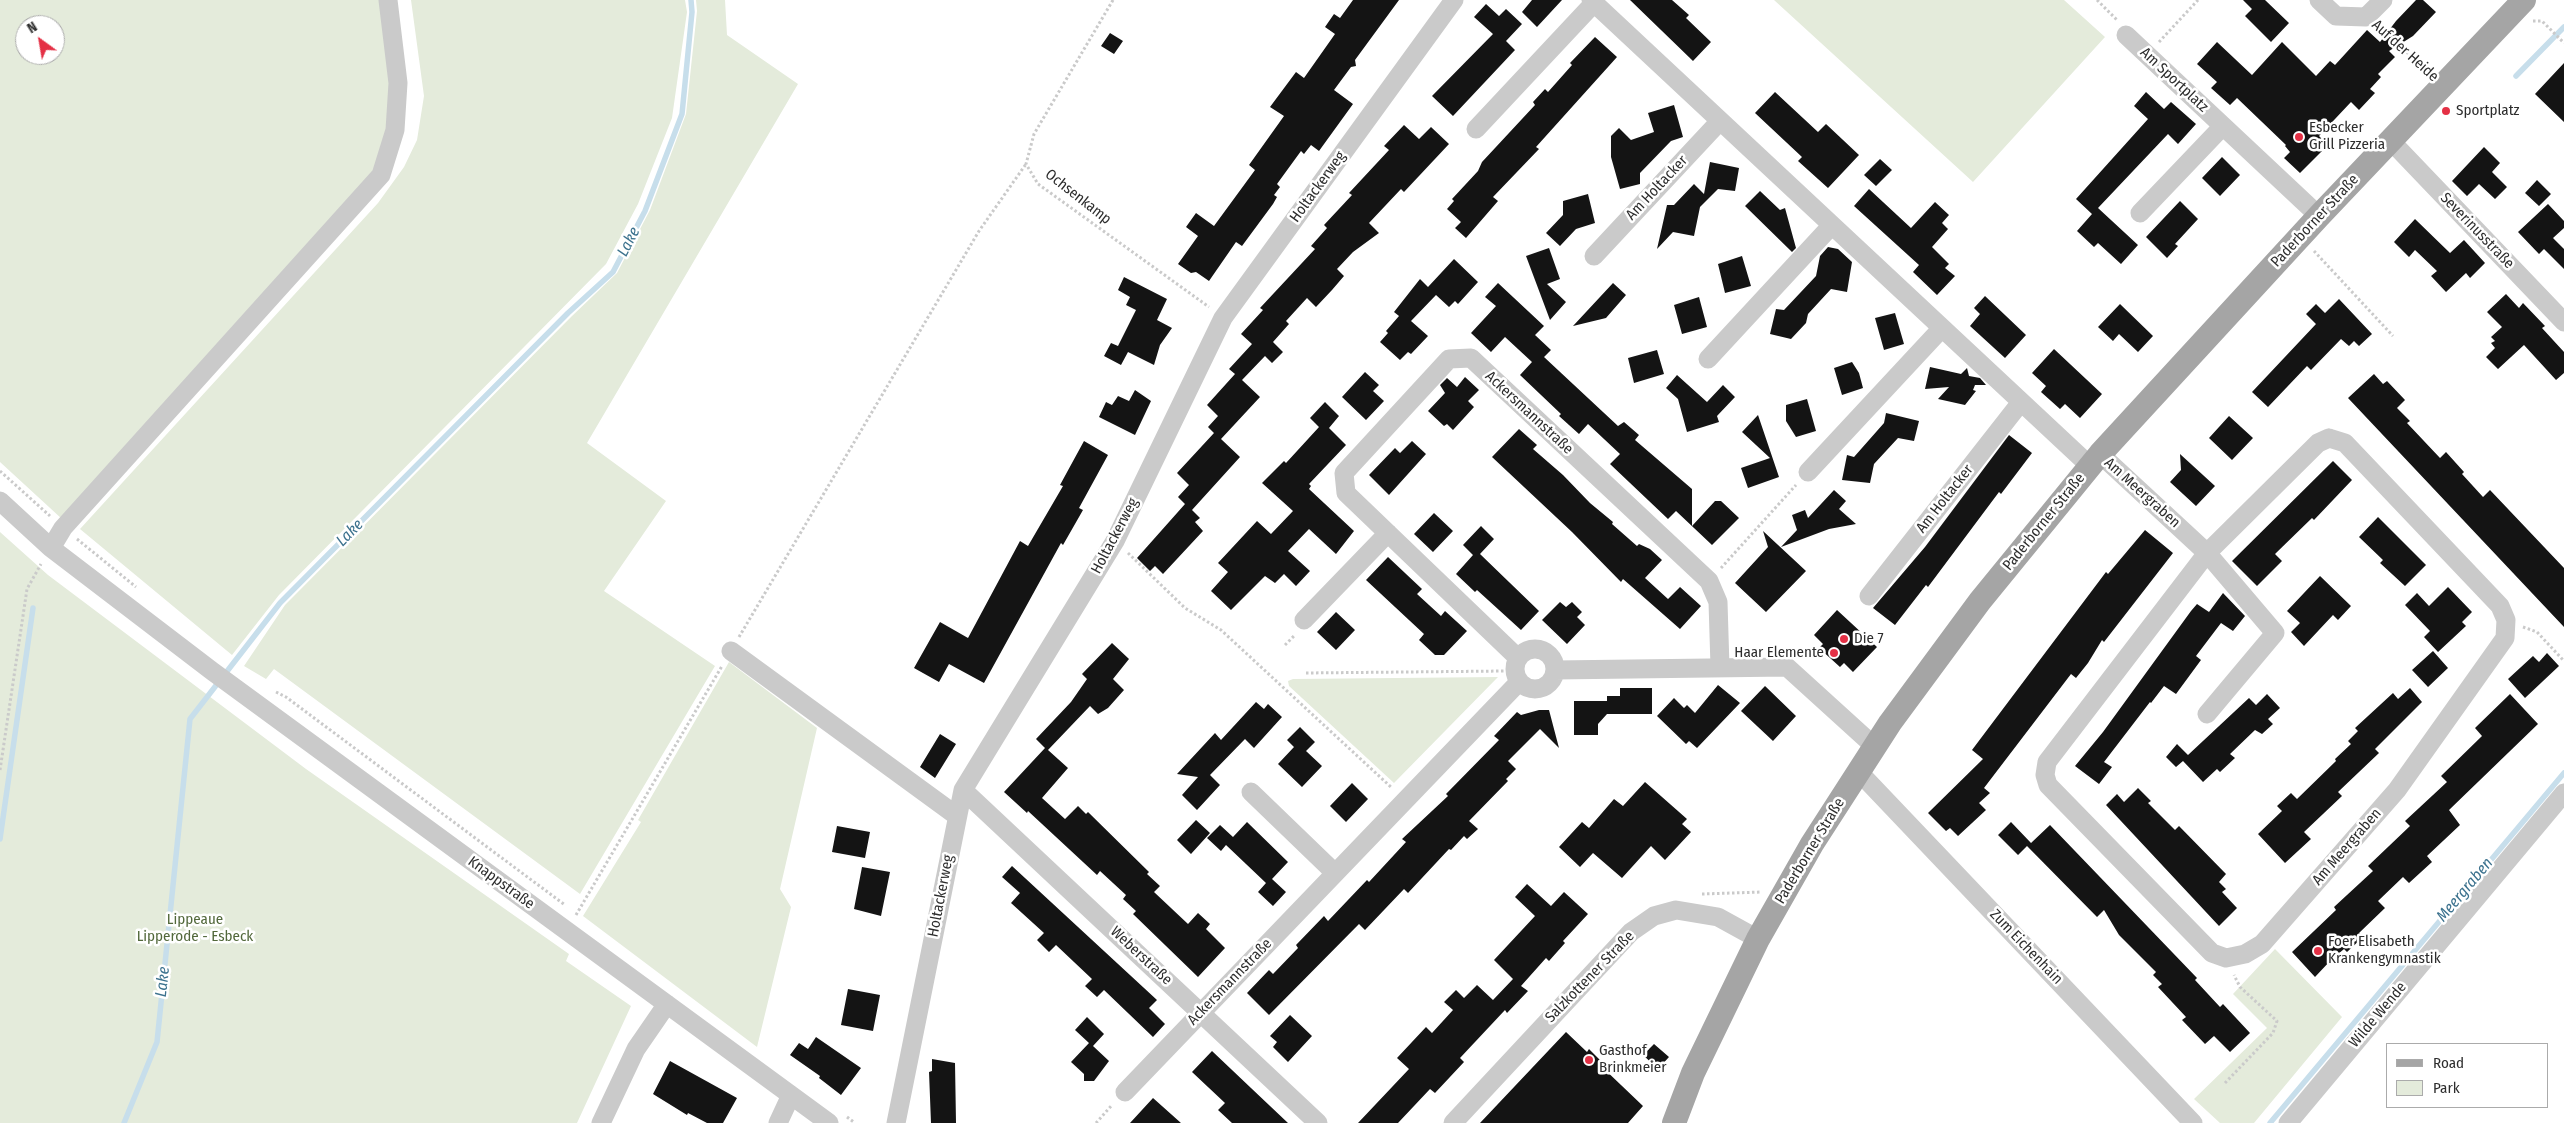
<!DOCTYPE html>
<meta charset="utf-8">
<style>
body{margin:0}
#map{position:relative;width:2564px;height:1123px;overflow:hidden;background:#fff;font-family:"Fira Sans Condensed",sans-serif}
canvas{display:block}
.legend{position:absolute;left:2386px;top:1043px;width:162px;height:65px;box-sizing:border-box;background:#fff;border:1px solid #ababab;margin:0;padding:6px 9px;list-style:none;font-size:15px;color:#2d2d2d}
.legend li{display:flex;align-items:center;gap:10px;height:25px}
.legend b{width:25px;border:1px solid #ababab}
.north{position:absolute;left:15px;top:15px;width:50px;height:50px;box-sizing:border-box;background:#fff;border:1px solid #ababab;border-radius:50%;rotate:328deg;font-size:14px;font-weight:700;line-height:20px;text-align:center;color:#2d2d2d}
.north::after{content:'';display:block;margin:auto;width:18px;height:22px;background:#e43045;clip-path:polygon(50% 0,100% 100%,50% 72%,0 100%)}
</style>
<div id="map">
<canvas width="2564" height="1123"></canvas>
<ul class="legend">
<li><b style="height:6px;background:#a5a5a5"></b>Road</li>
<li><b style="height:14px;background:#e4ebdb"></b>Park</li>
</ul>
<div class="north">N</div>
</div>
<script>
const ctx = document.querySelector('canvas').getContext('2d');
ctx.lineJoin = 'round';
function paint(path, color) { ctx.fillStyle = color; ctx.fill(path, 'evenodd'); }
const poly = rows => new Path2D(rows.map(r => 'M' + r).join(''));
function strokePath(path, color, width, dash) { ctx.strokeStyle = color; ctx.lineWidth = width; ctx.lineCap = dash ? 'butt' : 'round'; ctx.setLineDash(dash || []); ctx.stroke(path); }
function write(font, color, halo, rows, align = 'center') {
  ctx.font = font + ' "Fira Sans Condensed",sans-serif'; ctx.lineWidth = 5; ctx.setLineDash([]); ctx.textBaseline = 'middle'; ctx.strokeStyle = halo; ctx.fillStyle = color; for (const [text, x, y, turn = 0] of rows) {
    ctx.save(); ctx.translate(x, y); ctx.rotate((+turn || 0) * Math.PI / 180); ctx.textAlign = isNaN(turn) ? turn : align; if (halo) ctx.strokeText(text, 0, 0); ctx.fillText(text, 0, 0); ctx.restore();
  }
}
const green = poly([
 [0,0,384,0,394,92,391,128,375,171,62,519,0,462],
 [25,25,55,25,55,55,25,55],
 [411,0,685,0,687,12,672,118,638,204,606,264,279,595,232,655,80,529,378,203,404,167,417,140,424,96],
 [696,0,725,0,727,35,798,84,587,443,666,501,604,591,715,666,580,894,274,669,266,679,244,666,285,605,572,316,617,273,650,210,686,114,697,11],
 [1774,0,2064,0,2105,37,1973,182],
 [0,532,48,575,306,769,569,954,566,961,631,1006,577,1123,0,1123],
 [729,662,817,728,780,889,791,907,757,1047,583,916,641,822,638,820],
 [1498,677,1394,783,1289,686,1288,681,1293,679],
 [2275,949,2342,1017,2254,1123,2220,1123,2194,1099,2267,1028,2233,994]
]);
const stream = poly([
 [2516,76,2564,27],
 [0,839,33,608],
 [124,1123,157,1042,190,719,280,603,568,313,613,272,645,211,682,114,692,12,691,0],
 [2270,1123,2564,773]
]);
const building = poly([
 [1353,0,1399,0,1355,60,1356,66,1351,67,1334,90,1353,104,1319,151,1311,145,1304,154,1301,151,1277,184,1280,187,1274,195,1277,197,1273,204,1242,246,1236,242,1209,281,1196,272,1191,273,1178,264,1198,236,1186,227,1196,213,1214,226,1255,170,1249,165,1284,116,1270,107,1296,72,1304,78,1335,34,1325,27,1334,14,1340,18],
 [1532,0,1562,0,1537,27,1522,12],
 [1630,0,1672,0,1689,15,1686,18,1711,42,1693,61],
 [2243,0,2265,0,2289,23,2271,42,2245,16,2252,9],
 [2416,0,2423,0,2436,12,2413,36,2389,51,2395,57,2378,74,2381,77,2370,89,2375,93,2359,110,2351,102,2319,136,2328,145,2300,173,2284,158,2290,152,2285,146,2286,145,2237,98,2230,105,2211,88,2217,82,2197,64,2217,42,2252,75,2282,42,2316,76,2330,61,2335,65,2367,30,2380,42,2396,21],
 [1486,4,1499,16,1506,9,1522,24,1506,41,1515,50,1453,116,1432,96,1493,34,1474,17],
 [1110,33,1123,41,1114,54,1101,46],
 [1595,37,1617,57,1536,147,1539,149,1493,197,1498,201,1466,238,1455,228,1461,222,1447,209,1454,201,1452,199,1478,171,1482,162,1535,105,1533,102,1545,89,1548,92,1572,65,1570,63],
 [2564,63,2564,122,2535,94],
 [1775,92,1818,132,1826,124,1859,155,1828,188,1798,161,1802,157,1755,113],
 [2146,92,2164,109,2171,102,2196,124,2178,144,2168,134,2098,208,2138,245,2121,264,2098,243,2094,247,2077,231,2092,214,2076,199,2148,119,2134,106],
 [1674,105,1683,137,1671,141,1640,173,1640,184,1620,189,1611,157,1611,136,1619,128,1631,140,1654,132,1648,113],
 [1404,125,1419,139,1431,127,1449,144,1404,192,1401,189,1369,223,1379,233,1353,252,1337,269,1344,276,1332,290,1316,307,1307,298,1286,321,1289,324,1273,342,1283,352,1272,363,1265,356,1242,380,1260,397,1221,439,1240,457,1192,510,1200,518,1195,522,1203,531,1163,574,1155,566,1150,571,1137,558,1185,504,1178,497,1189,485,1177,473,1214,433,1208,427,1218,416,1207,405,1235,374,1229,369,1252,344,1241,334,1263,310,1260,308,1315,249,1311,246,1327,228,1324,225,1352,195,1349,193,1389,150,1384,146],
 [2484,147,2500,163,2492,172,2507,187,2495,199,2479,184,2467,196,2452,181],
 [2222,157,2240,175,2220,196,2202,178],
 [1880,159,1892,170,1876,186,1864,175],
 [1710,162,1739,168,1735,191,1718,189,1700,207,1694,236,1673,232,1657,249,1667,205,1674,205,1694,184,1704,194],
 [2537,180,2551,194,2539,206,2525,193],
 [1869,189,1911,228,1935,202,1949,215,1942,223,1948,229,1932,247,1949,264,1945,268,1955,276,1937,295,1913,272,1919,265,1854,206],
 [1760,191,1780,210,1785,208,1796,248,1792,252,1745,206],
 [1588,194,1595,223,1576,229,1560,246,1546,233,1563,215,1563,201],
 [2180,201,2198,219,2175,244,2178,246,2167,258,2146,237],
 [2548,204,2564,221,2564,228,2553,238,2564,249,2564,269,2544,249,2539,254,2518,232],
 [2415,219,2450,253,2464,240,2485,263,2470,278,2466,273,2446,292,2431,276,2437,271,2415,250,2409,257,2394,242],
 [1828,247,1838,249,1852,262,1847,292,1831,289,1808,314,1806,323,1791,339,1770,334,1776,309,1784,310,1816,276,1820,256],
 [1549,248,1560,279,1547,284,1566,302,1550,320,1526,256],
 [1742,256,1751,286,1725,293,1718,264],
 [1454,259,1478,282,1458,304,1455,301,1449,307,1436,295,1411,321,1428,336,1411,354,1408,352,1400,360,1380,342,1388,333,1386,331,1399,316,1394,312,1420,279,1428,287],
 [1124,277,1167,299,1157,320,1172,328,1160,345,1154,365,1128,352,1121,365,1104,356,1111,343,1118,346,1136,310,1126,305,1130,297,1118,290],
 [1498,283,1544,326,1535,335,1551,350,1544,357,1618,426,1624,422,1639,435,1635,440,1692,489,1692,526,1715,501,1721,501,1739,518,1712,545,1676,511,1668,519,1610,464,1620,454,1588,424,1579,434,1559,416,1561,414,1520,375,1532,362,1505,337,1491,352,1471,333,1496,306,1485,297],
 [1613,283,1626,295,1606,318,1573,326],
 [2506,294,2519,308,2523,303,2545,326,2542,328,2564,352,2564,373,2556,380,2524,345,2498,369,2486,357,2495,348,2491,343,2495,341,2491,337,2502,327,2487,312],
 [1985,296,2026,335,2005,358,1970,326,1980,314,1974,308],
 [1699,297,1707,327,1682,334,1674,305],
 [2339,299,2372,334,2359,346,2354,341,2349,346,2341,339,2311,370,2307,366,2268,407,2252,392,2316,324,2306,314,2316,304,2325,313],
 [2120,304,2153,336,2138,352,2119,334,2113,341,2098,327],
 [1895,313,1904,344,1884,350,1875,318],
 [2054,349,2102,394,2080,418,2065,404,2060,409,2041,392,2046,386,2032,373],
 [1657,350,1664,374,1634,383,1628,358],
 [1852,362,1859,373,1863,388,1842,395,1834,368],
 [1930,367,1961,374,1967,368,1969,376,1980,378,1986,385,1975,385,1973,390,1976,391,1965,405,1938,399,1949,387,1925,389],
 [1365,372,1379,385,1373,391,1384,401,1366,420,1342,397],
 [2374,374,2383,384,2387,381,2405,400,2397,408,2410,421,2407,423,2440,458,2446,452,2464,472,2462,474,2483,497,2490,490,2564,568,2564,627,2348,398],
 [1677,375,1707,402,1723,385,1735,397,1717,416,1719,422,1687,432,1678,399,1666,388],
 [1465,377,1479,390,1468,401,1474,407,1453,430,1447,424,1444,426,1428,411,1445,393,1440,385,1447,378,1457,387],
 [1135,390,1151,401,1135,435,1099,417,1106,402,1112,405,1118,396,1129,401],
 [1807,399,1816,431,1796,437,1786,421,1786,405],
 [1325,402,1339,416,1329,428,1346,445,1309,484,1311,486,1309,489,1354,531,1336,554,1309,529,1288,551,1310,571,1296,586,1284,574,1275,583,1265,576,1231,610,1211,591,1228,572,1218,563,1257,521,1271,534,1293,511,1262,483,1284,461,1286,463,1319,427,1310,418],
 [1886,413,1919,421,1914,441,1898,438,1874,464,1870,483,1842,480,1847,455,1854,457,1884,423],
 [1758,415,1779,477,1748,488,1741,468,1770,458,1742,432],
 [2229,416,2253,438,2232,460,2209,438],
 [1519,429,1537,445,1533,449,1563,475,1590,503,1613,522,1612,524,1637,546,1639,544,1650,549,1662,560,1645,578,1668,599,1680,587,1701,606,1680,629,1623,579,1621,582,1572,532,1492,457],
 [2009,435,2032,453,2001,494,1999,492,1928,587,1926,585,1895,625,1873,608,1925,547],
 [1084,441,1108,455,1079,508,1083,510,1063,545,1061,543,984,683,949,664,939,682,914,668,940,622,968,638,1020,541,1028,546,1063,486,1060,485],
 [1412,441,1426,454,1389,495,1369,475,1395,448,1400,453],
 [2180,454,2215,486,2196,506,2170,482,2181,470],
 [2333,461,2352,480,2314,520,2312,518,2275,554,2282,561,2257,586,2232,561],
 [1834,490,1846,501,1839,509,1856,524,1829,529,1781,547,1797,530,1792,515,1805,510,1808,518],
 [1434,513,1453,531,1433,552,1414,534],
 [2378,517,2426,565,2405,586,2380,563,2383,560,2359,537],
 [1481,526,1494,539,1480,554,1539,611,1521,630,1477,590,1475,592,1456,574,1473,555,1463,545],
 [2145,530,2173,553,2104,642,2102,640,2088,663,2076,678,2071,674,1984,788,1990,793,1979,803,1986,810,1958,836,1950,828,1946,831,1928,813,1983,759,1972,750,2106,572,2108,574],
 [1763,531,1806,571,1766,612,1735,583,1768,547],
 [1388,557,1422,589,1417,594,1441,616,1445,611,1467,631,1444,655,1435,655,1419,640,1424,634,1366,580],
 [2320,576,2351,606,2338,620,2333,615,2304,646,2291,632,2300,623,2287,611],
 [2448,587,2472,612,2462,622,2466,626,2438,652,2424,637,2430,631,2405,605,2417,593,2429,606],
 [2223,593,2245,616,2233,631,2221,623,2196,656,2201,660,2176,694,2164,686,2151,703,2150,702,2104,762,2112,767,2099,784,2075,766,2103,732,2191,611,2197,604,2209,612],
 [1560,602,1566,607,1572,602,1582,612,1577,617,1585,625,1567,644,1542,620],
 [1837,610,1877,647,1853,672,1844,663,1840,667,1819,648,1823,644,1814,635],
 [1336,612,1355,630,1336,650,1317,632],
 [1112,643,1129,659,1113,679,1124,690,1108,708,1098,714,1090,706,1048,750,1068,768,1042,798,1065,819,1078,806,1086,814,1088,812,1149,872,1147,874,1160,886,1154,892,1188,924,1198,913,1210,924,1206,929,1225,948,1198,977,1133,914,1136,911,1123,899,1126,895,1100,871,1097,875,1028,811,1027,813,1004,792,1045,748,1036,739,1071,702,1087,679,1082,674],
 [2433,651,2448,668,2428,687,2412,670],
 [2547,653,2559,666,2525,698,2508,679,2533,656,2539,662],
 [1718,685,1740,703,1697,748,1689,741,1686,744,1657,716,1674,698,1684,708,1687,705,1695,713],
 [1765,686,1796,716,1773,741,1741,711],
 [1620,688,1652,688,1652,714,1607,714,1598,724,1598,735,1574,735,1574,701,1607,701,1607,696,1620,696],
 [2410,688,2422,702,2375,749,2379,753,2338,792,2342,796,2304,832,2311,839,2285,863,2258,834,2282,811,2277,806,2291,793,2297,799,2336,761,2335,759,2351,744,2348,741,2358,731,2355,728,2393,693,2398,699],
 [2267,694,2280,708,2268,719,2273,724,2262,734,2255,730,2230,754,2235,758,2220,772,2217,769,2203,782,2183,761,2176,767,2166,757,2177,744,2188,755,2249,698,2256,705],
 [2510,694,2538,724,2449,810,2460,825,2427,856,2432,862,2409,883,2403,877,2378,901,2385,908,2359,933,2363,937,2347,952,2344,949,2331,960,2315,977,2292,952,2336,910,2334,907,2373,871,2368,866,2410,826,2405,821,2447,782,2441,776,2482,736,2475,728],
 [1256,702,1264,709,1268,704,1282,717,1254,748,1245,739,1210,775,1220,785,1197,810,1182,795,1198,777,1177,774,1215,733,1221,740],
 [1539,710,1549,710,1559,748,1540,729,1508,761,1516,769,1506,779,1508,781,1469,821,1478,829,1467,839,1464,836,1451,850,1449,849,1408,893,1404,889,1365,930,1359,924,1269,1015,1247,993,1269,970,1273,974,1298,948,1296,945,1324,916,1328,921,1367,880,1369,882,1406,842,1402,839,1448,796,1446,794,1499,740,1494,736,1517,712,1521,715],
 [1300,727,1315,742,1306,751,1322,766,1302,787,1278,764,1294,747,1287,740],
 [940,734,956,744,935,778,920,767],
 [1645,782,1687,819,1682,824,1691,832,1665,860,1651,846,1622,878,1593,853,1580,867,1559,847,1582,822,1589,828,1614,799,1623,806],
 [1352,783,1368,799,1346,822,1330,806],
 [2138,788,2151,801,2148,803,2175,830,2179,826,2226,874,2219,882,2226,889,2222,892,2237,908,2219,926,2106,805,2117,794,2124,802],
 [1196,820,1210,833,1191,854,1177,840],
 [1247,822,1288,862,1272,879,1286,892,1273,906,1258,892,1266,883,1226,845,1221,851,1207,838,1220,825,1233,837],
 [2011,822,2031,843,2050,825,2197,978,2195,980,2220,1007,2223,1004,2250,1033,2230,1052,2214,1036,2205,1044,2182,1020,2186,1017,2158,987,2162,984,2153,975,2156,972,2119,935,2104,910,2097,917,2027,846,2018,855,1998,835],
 [837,826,870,832,865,858,832,852],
 [1012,866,1157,1000,1149,1008,1165,1024,1153,1037,1104,990,1097,997,1085,986,1092,979,1056,945,1049,952,1037,940,1044,933,1011,903,1020,893,1002,877],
 [862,867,890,872,881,916,854,909],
 [1527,884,1551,906,1564,892,1588,914,1563,941,1565,943,1549,961,1546,958,1521,986,1528,991,1507,1013,1505,1010,1460,1058,1464,1062,1435,1093,1430,1089,1398,1123,1358,1123,1409,1069,1397,1058,1426,1027,1432,1033,1453,1010,1444,1002,1456,990,1464,998,1477,985,1493,1000,1513,979,1494,960,1535,916,1515,897],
 [848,989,880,995,873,1031,841,1025],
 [1290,1015,1312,1036,1288,1062,1273,1047,1277,1042,1270,1036],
 [1087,1017,1104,1034,1093,1046,1109,1061,1094,1081,1084,1081,1084,1074,1071,1062,1089,1043,1075,1030],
 [1566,1032,1587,1052,1589,1049,1601,1061,1599,1064,1643,1106,1628,1123,1480,1123],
 [816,1037,861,1068,841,1095,819,1078,820,1076,790,1055,799,1043,808,1049],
 [1654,1044,1669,1057,1658,1069,1643,1055],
 [1212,1051,1251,1088,1288,1123,1232,1123,1218,1110,1225,1103,1192,1072],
 [932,1059,955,1063,956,1123,931,1123,929,1072,932,1071],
 [670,1061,737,1098,723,1123,707,1123,688,1113,687,1115,653,1094],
 [1153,1098,1181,1123,1130,1123]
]);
const path = poly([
 [1113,0,1034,134,1026,164,1038,184,1209,307],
 [2097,0,2117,20],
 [2533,21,2542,21,2564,43],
 [2380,29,2428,71],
 [2159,42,2198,0],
 [2314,251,2393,336],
 [0,471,50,516],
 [77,539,136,587],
 [1128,553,1185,608,1221,630,1392,788],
 [1721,568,1796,485],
 [2523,627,2537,632,2564,661],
 [739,637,979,231,1026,164],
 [1285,645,1295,635],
 [1306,673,1504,671],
 [276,692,286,697,565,905],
 [0,770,27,589,41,564],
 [1702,894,1761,892],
 [576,915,722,666],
 [2225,1083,2273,1033,2277,1021,2240,987,2234,975],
 [847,1117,855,1123],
 [1096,1123,1112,1105]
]);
const minor = poly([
 [1591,0,2090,466],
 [2319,0,2336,16,2366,17,2383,0],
 [2126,35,2319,216],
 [1476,129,1594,3],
 [2390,140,2564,322],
 [2140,213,2223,126],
 [1594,256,1720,121],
 [1708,359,1832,225],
 [2329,438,2345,443,2500,606,2506,620,2505,638,2397,790,2262,944,2245,954,2226,958,2212,953,2048,785,2045,775,2047,762,2207,553,2318,443,2329,438],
 [2100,454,2207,553,2275,633,2207,714],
 [1808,472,1942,328],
 [0,501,51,548,212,671,829,1123],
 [51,548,63,528,381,175,395,130,398,83,388,0],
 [1869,596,2021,402],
 [1304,620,1388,533],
 '1515 669a20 20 0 1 1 40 0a20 20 0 1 1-40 0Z',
 [731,651,957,816],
 [1518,658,1346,493,1344,473,1449,359,1471,358,1709,581,1718,602,1720,667],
 [1555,670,1787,667,1874,746],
 [1858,771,2193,1123],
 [963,790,1318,1123],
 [1251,792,1335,873],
 [1125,1092,1519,682],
 [601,1123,636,1049,667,1004],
 [778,1123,791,1095],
 [896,1123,963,790,1115,541,1223,318,1454,0],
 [1453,1123,1631,932,1654,916,1676,910,1718,917,1758,939],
 [2288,1123,2564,793]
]);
const major = poly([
 [1674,1123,1693,1073,1758,939,1812,844,1890,723,1980,601,2100,454,2319,216,2524,0]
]);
const markers = [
 [2446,111,5,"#e43045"],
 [2299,137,5,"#e43045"],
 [1844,639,5,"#e43045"],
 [1834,653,5,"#e43045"],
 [2318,951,5,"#e43045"],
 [1589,1060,5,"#e43045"]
];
const streetNames = [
 ["Auf der Heide",2405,51,42],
 ["Am Sportplatz",2174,80,43],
 ["Holtackerweg",1318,187,-54],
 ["Am Holtacker",1657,188,-47],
 ["Ochsenkamp",1078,197,38],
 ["Paderborner Straße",2315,221,-47],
 ["Severinusstraße",2477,231,46],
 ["Ackersmannstraße",1529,413,43],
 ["Am Meergraben",2142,493,42],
 ["Am Holtacker",1945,499,-52],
 ["Paderborner Straße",2044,522,-51],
 ["Holtackerweg",1115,536,-62],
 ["Am Meergraben",2347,847,-49],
 ["Paderborner Straße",1810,851,-59],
 ["Knappstraße",501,883,36],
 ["Holtackerweg",941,896,-79],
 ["Zum Eichenhain",2026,947,46],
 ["Weberstraße",1141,956,43],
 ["Salzkottener Straße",1590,977,-46],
 ["Ackersmannstraße",1230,982,-46],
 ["Wilde Wende",2378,1015,-50]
];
const poiNames = [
 ["Sportplatz",2456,111],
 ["Esbecker",2309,128],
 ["Grill Pizzeria",2309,145],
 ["Die 7",1854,639],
 ["Haar Elemente",1824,653,"right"],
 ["Foer Elisabeth",2328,942],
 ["Krankengymnastik",2328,959],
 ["Gasthof",1599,1051],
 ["Brinkmeier",1599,1068]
];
const parkNames = [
 ["Lippeaue",195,920],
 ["Lipperode - Esbeck",195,937]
];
const waterNames = [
 ["Lake",629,242,-63],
 ["Lake",350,533,-45],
 ["Meergraben",2465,890,-50],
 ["Lake",163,982,-84]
];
paint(green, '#e4ebdb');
strokePath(stream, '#c7deeb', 5.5);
paint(building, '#141414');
strokePath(path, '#cacaca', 3, [2.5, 2.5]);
strokePath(minor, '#cacaca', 19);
strokePath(major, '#a5a5a5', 24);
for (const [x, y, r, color] of markers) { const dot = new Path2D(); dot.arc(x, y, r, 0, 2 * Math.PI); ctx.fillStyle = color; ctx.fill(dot); strokePath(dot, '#fff', 2); }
write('15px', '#2d2d2d', '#fff', streetNames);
write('15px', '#2d2d2d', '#fff', poiNames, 'left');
write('15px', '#52683b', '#fff', parkNames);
write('italic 16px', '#3c728e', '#fff', waterNames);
</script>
